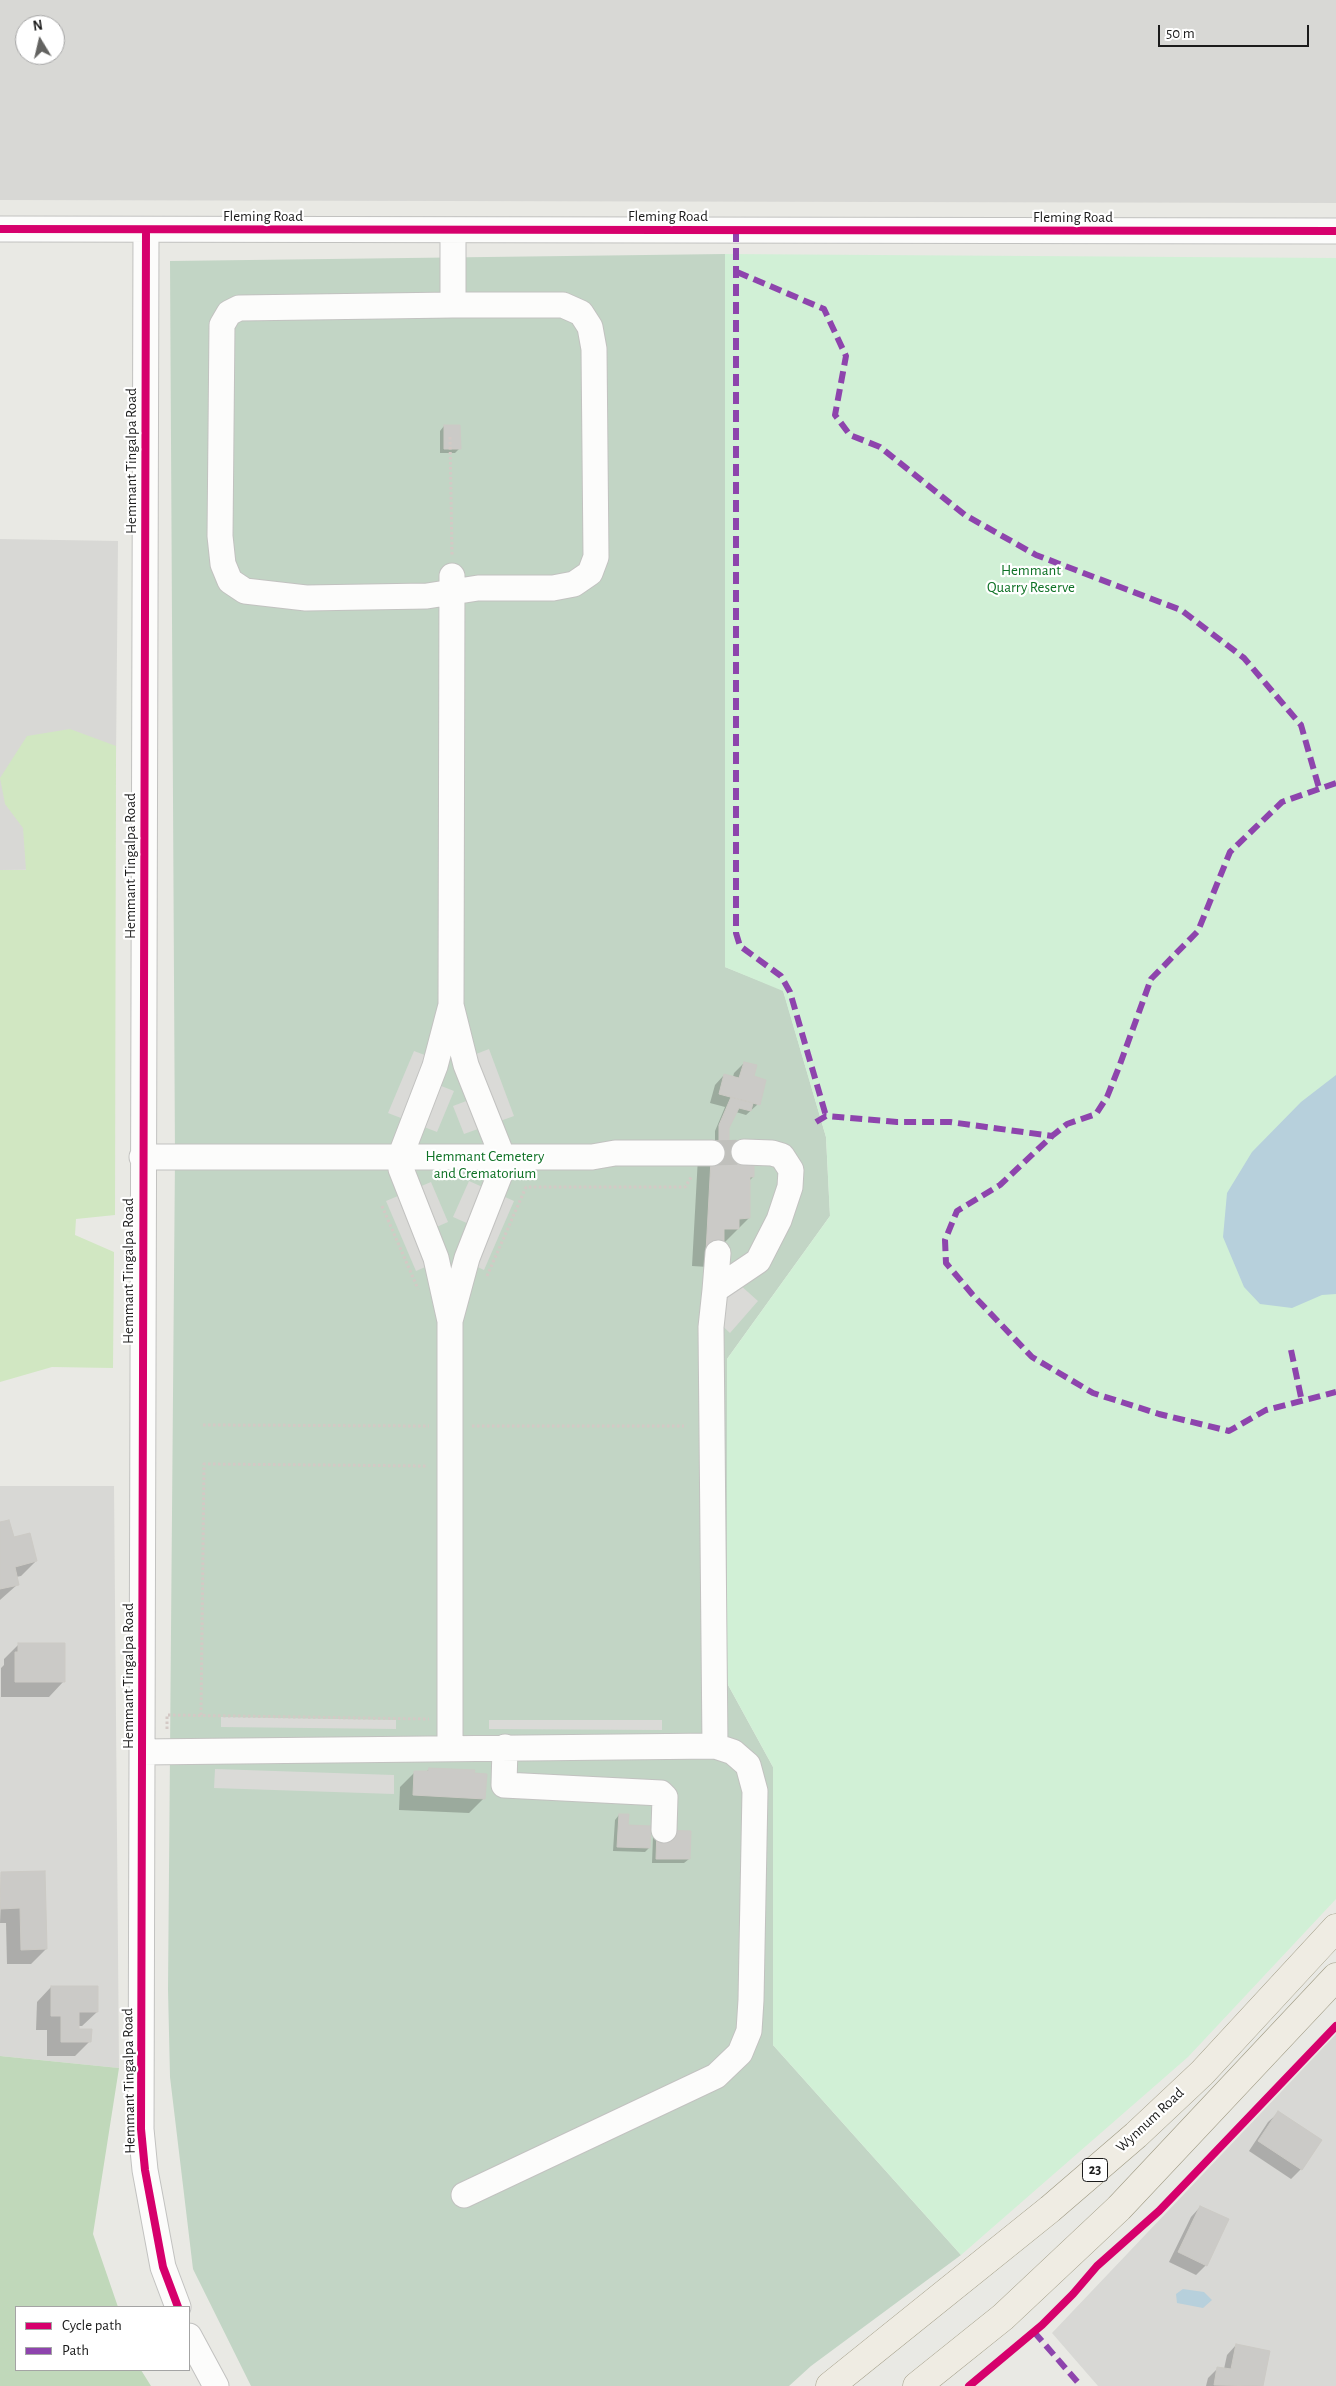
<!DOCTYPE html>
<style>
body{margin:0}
#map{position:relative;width:1336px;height:2386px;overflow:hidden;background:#e9e9e4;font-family:"Alegreya Sans",sans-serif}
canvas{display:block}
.legend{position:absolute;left:15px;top:2306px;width:175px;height:65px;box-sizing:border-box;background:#fff;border:1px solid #a4a4a4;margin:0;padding:6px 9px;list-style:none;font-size:15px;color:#1b1b1b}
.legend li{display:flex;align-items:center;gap:10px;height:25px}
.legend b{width:25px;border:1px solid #a4a4a4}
.north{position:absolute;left:15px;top:15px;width:50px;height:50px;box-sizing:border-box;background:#fff;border:1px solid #a4a4a4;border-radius:50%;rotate:351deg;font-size:14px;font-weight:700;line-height:20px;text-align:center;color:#1b1b1b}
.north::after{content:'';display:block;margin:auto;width:18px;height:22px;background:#636361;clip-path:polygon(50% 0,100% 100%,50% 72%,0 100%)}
.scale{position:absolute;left:1158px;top:25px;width:151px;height:22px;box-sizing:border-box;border:2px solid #1b1b1b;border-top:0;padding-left:6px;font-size:15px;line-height:18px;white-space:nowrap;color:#1b1b1b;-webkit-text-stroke:4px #fff;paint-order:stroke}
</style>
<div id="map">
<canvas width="1336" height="2386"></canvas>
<ul class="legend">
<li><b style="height:6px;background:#d6006c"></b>Cycle path</li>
<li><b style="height:6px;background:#8e44ad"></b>Path</li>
</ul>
<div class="north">N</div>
<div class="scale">50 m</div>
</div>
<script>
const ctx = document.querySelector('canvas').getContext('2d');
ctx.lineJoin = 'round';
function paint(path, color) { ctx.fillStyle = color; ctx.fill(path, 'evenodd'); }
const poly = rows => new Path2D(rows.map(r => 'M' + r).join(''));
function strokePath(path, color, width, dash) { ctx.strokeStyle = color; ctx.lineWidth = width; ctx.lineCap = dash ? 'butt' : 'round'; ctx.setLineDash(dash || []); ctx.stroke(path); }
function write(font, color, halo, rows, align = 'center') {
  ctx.font = font + ' "Alegreya Sans",sans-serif'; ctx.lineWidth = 4.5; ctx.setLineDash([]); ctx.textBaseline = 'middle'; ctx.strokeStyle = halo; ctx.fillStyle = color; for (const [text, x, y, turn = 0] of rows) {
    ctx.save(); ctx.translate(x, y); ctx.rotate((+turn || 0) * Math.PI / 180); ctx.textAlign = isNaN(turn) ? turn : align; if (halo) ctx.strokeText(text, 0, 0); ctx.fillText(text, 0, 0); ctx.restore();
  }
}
const residential = poly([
 [0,0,1336,0,1336,203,0,200],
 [25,25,55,25,55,55,25,55],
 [0,539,118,541,115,869,0,870],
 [0,1486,114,1486,119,2068,0,2056],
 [1336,2034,1336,2386,1098,2386,1052,2333]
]);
const grass = poly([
 [70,729,116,746,115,1215,76,1219,75,1235,114,1252,113,1368,52,1367,0,1382,0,870,26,870,23,828,5,804,0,778,27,736]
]);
const forest = poly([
 [0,2056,119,2068,93,2234,118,2307,16,2307,16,2370,141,2370,151,2386,0,2386]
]);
const cemetery = poly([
 [725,254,725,967,783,990,826,1137,830,1216,727,1359,727,1683,773,1767,773,2045,961,2255,811,2366,789,2386,251,2386,193,2269,170,2077,168,1989,175,1157,170,261]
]);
const park = poly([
 [725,254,1336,258,1336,1899,1188,2057,961,2255,773,2045,773,1767,727,1683,727,1359,830,1216,826,1137,783,991,725,967]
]);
const parking = poly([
 [489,1049,514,1116,464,1134,453,1106,485,1094,471,1056],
 [414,1051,430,1057,421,1078,454,1091,437,1132,388,1113],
 [469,1181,514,1201,484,1270,471,1264,485,1231,453,1217],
 [431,1182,448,1222,418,1235,430,1265,416,1271,386,1201],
 [739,1284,758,1301,730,1333,716,1320,721,1301],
 [221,1717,396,1720,396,1729,221,1727],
 [489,1720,662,1720,662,1730,489,1729],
 [215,1769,394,1775,394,1794,214,1788]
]);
const water = poly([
 [1336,1075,1336,1294,1322,1295,1292,1308,1260,1304,1244,1287,1223,1237,1227,1193,1252,1152,1301,1102],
 [1183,2289,1204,2292,1212,2300,1203,2308,1177,2303,1176,2294]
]);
const shadow = poly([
 [444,426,459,449,455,453,440,453,440,431],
 [744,1063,753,1077,758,1104,746,1115,736,1112,728,1127,728,1142,753,1177,749,1181,749,1218,723,1244,708,1267,692,1266,698,1157,715,1142,715,1131,725,1107,710,1103,715,1085,724,1075,733,1077,734,1073],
 [0,1523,36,1561,21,1576,16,1577,18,1584,0,1600],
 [19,1644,63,1682,49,1697,1,1697,1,1668,4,1665,4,1659],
 [429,1769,484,1798,469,1813,399,1810,400,1787,415,1772,426,1772],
 [619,1815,649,1848,645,1852,613,1851,615,1820],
 [657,1831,689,1859,684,1863,652,1863,653,1836],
 [2,1873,46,1949,31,1964,7,1964,6,1923,0,1923],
 [51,1987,97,2012,82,2026,78,2026,78,2030,90,2041,75,2056,47,2056,47,2030,36,2030,37,2002],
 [1278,2113,1301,2169,1291,2179,1249,2151,1268,2122],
 [1200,2207,1206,2265,1196,2275,1169,2262,1191,2217],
 [1236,2345,1269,2352,1262,2386,1206,2386,1208,2378,1218,2368,1224,2369,1227,2355]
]);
const building = poly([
 [444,425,460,425,461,449,444,449,444,425],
 [744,1062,757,1065,754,1076,766,1080,760,1105,719,1094,724,1074,739,1078,744,1062],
 [731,1097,753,1103,751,1111,739,1108,729,1128,729,1141,719,1141,719,1125,731,1097],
 [712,1141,744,1141,754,1163,754,1177,750,1177,750,1218,739,1219,739,1229,724,1229,724,1253,706,1252,712,1141],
 [9,1520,14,1537,30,1533,37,1561,15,1567,19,1585,0,1589,0,1522,9,1520],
 [18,1643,65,1643,65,1682,15,1682,15,1652,18,1652,18,1643],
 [429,1768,475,1770,474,1773,487,1774,485,1799,413,1795,414,1771,428,1771,429,1768],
 [619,1814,629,1814,628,1825,651,1826,650,1848,617,1847,619,1814],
 [657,1830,691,1831,690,1859,656,1859,657,1830],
 [45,1871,47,1949,21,1950,20,1908,0,1909,1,1872,45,1871],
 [51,1986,98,1986,98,2012,79,2012,79,2029,92,2029,91,2042,61,2042,61,2016,51,2016,51,1986],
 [1278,2111,1322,2140,1302,2170,1258,2141,1278,2111],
 [1200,2206,1229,2219,1207,2266,1178,2252,1200,2206],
 [1236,2344,1270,2351,1263,2386,1214,2385,1217,2367,1231,2369,1236,2344]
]);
const minorTunnel = poly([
 [712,1153,744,1152]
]);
const path = poly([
 [450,437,452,555],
 [382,1206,418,1289],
 [487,1276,526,1187,685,1187,692,1176],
 [203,1425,429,1426],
 [472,1426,684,1426],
 [201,1715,204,1464,428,1466],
 [167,1729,167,1715,429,1719]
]);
const minor = poly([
 [0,229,1336,231],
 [146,230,141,2129,145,2170,163,2267,178,2307],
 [453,305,563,305,581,313,590,327,594,349,596,557,590,573,574,584,553,588,478,588,427,596,306,598,245,591,230,581,223,564,220,536,222,325,229,313,239,308,453,305,453,230],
 [451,1005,466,1065,503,1158,502,1169,467,1258,450,1321,436,1258,401,1169,400,1157,435,1066,451,1005,452,576],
 [142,1157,592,1157,615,1153,712,1153],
 [718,1253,715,1290,758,1261,779,1220,790,1187,791,1170,782,1156,772,1153,744,1152],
 [715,1746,711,1327,715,1290],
 [505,1747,504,1785,661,1793,665,1797,664,1830],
 [450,1748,450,1321],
 [142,1752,715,1746,733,1752,748,1765,755,1791,751,2000,749,2031,740,2053,716,2076,464,2195],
 [189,2336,216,2386]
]);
const major = poly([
 [830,2386,1050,2209,1136,2135,1202,2073,1336,1928],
 [917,2386,1003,2317,1119,2208,1336,1977]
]);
const quiet = poly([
 [736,230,736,933,740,946,781,976,790,992,826,1116],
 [737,272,824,309,846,356,835,415,850,435,880,447,965,515,1036,555,1181,610,1244,658,1301,725,1319,788],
 [1336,783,1282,802,1230,852,1198,931,1151,979,1119,1067,1107,1097,1096,1114,1067,1124,1052,1136,1000,1185,957,1211,945,1240,946,1263,972,1294,1032,1357,1093,1393,1159,1414,1229,1431,1266,1410,1336,1392],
 [816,1122,826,1116,897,1122,950,1122,1052,1136],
 [1291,1350,1302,1402],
 [1034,2332,1081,2386]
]);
const cycleway = poly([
 [0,229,1336,231],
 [146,230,141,2129,145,2170,163,2267,178,2307],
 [969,2386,1042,2325,1073,2294,1097,2266,1159,2211,1336,2026]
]);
const shields = [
 [1095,2170,25]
];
const shieldNames = [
 ["23",1095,2170]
];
const streetNames = [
 ["Fleming Road",263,216],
 ["Fleming Road",668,216],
 ["Fleming Road",1073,217],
 ["Hemmant Tingalpa Road",131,461,-90],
 ["Hemmant Tingalpa Road",130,866,-90],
 ["Hemmant Tingalpa Road",128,1271,-90],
 ["Hemmant Tingalpa Road",128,1676,-90],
 ["Hemmant Tingalpa Road",129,2081,-91],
 ["Wynnum Road",1150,2120,-43]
];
const parkNames = [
 ["Hemmant",1031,570],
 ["Quarry Reserve",1031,587],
 ["Hemmant Cemetery",485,1156],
 ["and Crematorium",485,1173]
];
paint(residential, '#d8d8d5');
paint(grass, '#d1e7c2');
paint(forest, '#c0d8ba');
paint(cemetery, '#c2d5c5');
paint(park, '#d1f0d6');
paint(parking, '#dadad7');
paint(water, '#b7d0dc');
paint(shadow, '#0003');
paint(building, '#cbcac7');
strokePath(building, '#cccac5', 1);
strokePath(minorTunnel, '#c0c0bc', 25, [25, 12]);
strokePath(minor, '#c2c2c0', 27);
strokePath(major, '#9e9982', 29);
strokePath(path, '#d4c9c5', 3, [2.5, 2.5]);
strokePath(minor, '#fcfcfb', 25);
strokePath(major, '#efece3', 28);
strokePath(quiet, '#8e44ad', 6, [12, 6]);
strokePath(cycleway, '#d6006c', 8);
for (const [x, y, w] of shields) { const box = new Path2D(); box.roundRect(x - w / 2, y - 11.5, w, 23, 4); ctx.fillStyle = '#fff'; ctx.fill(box); strokePath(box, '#1b1b1b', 1); }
write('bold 14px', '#1b1b1b', null, shieldNames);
write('15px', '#1b1b1b', '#fff', streetNames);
write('15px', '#0f7226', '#fff', parkNames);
</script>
